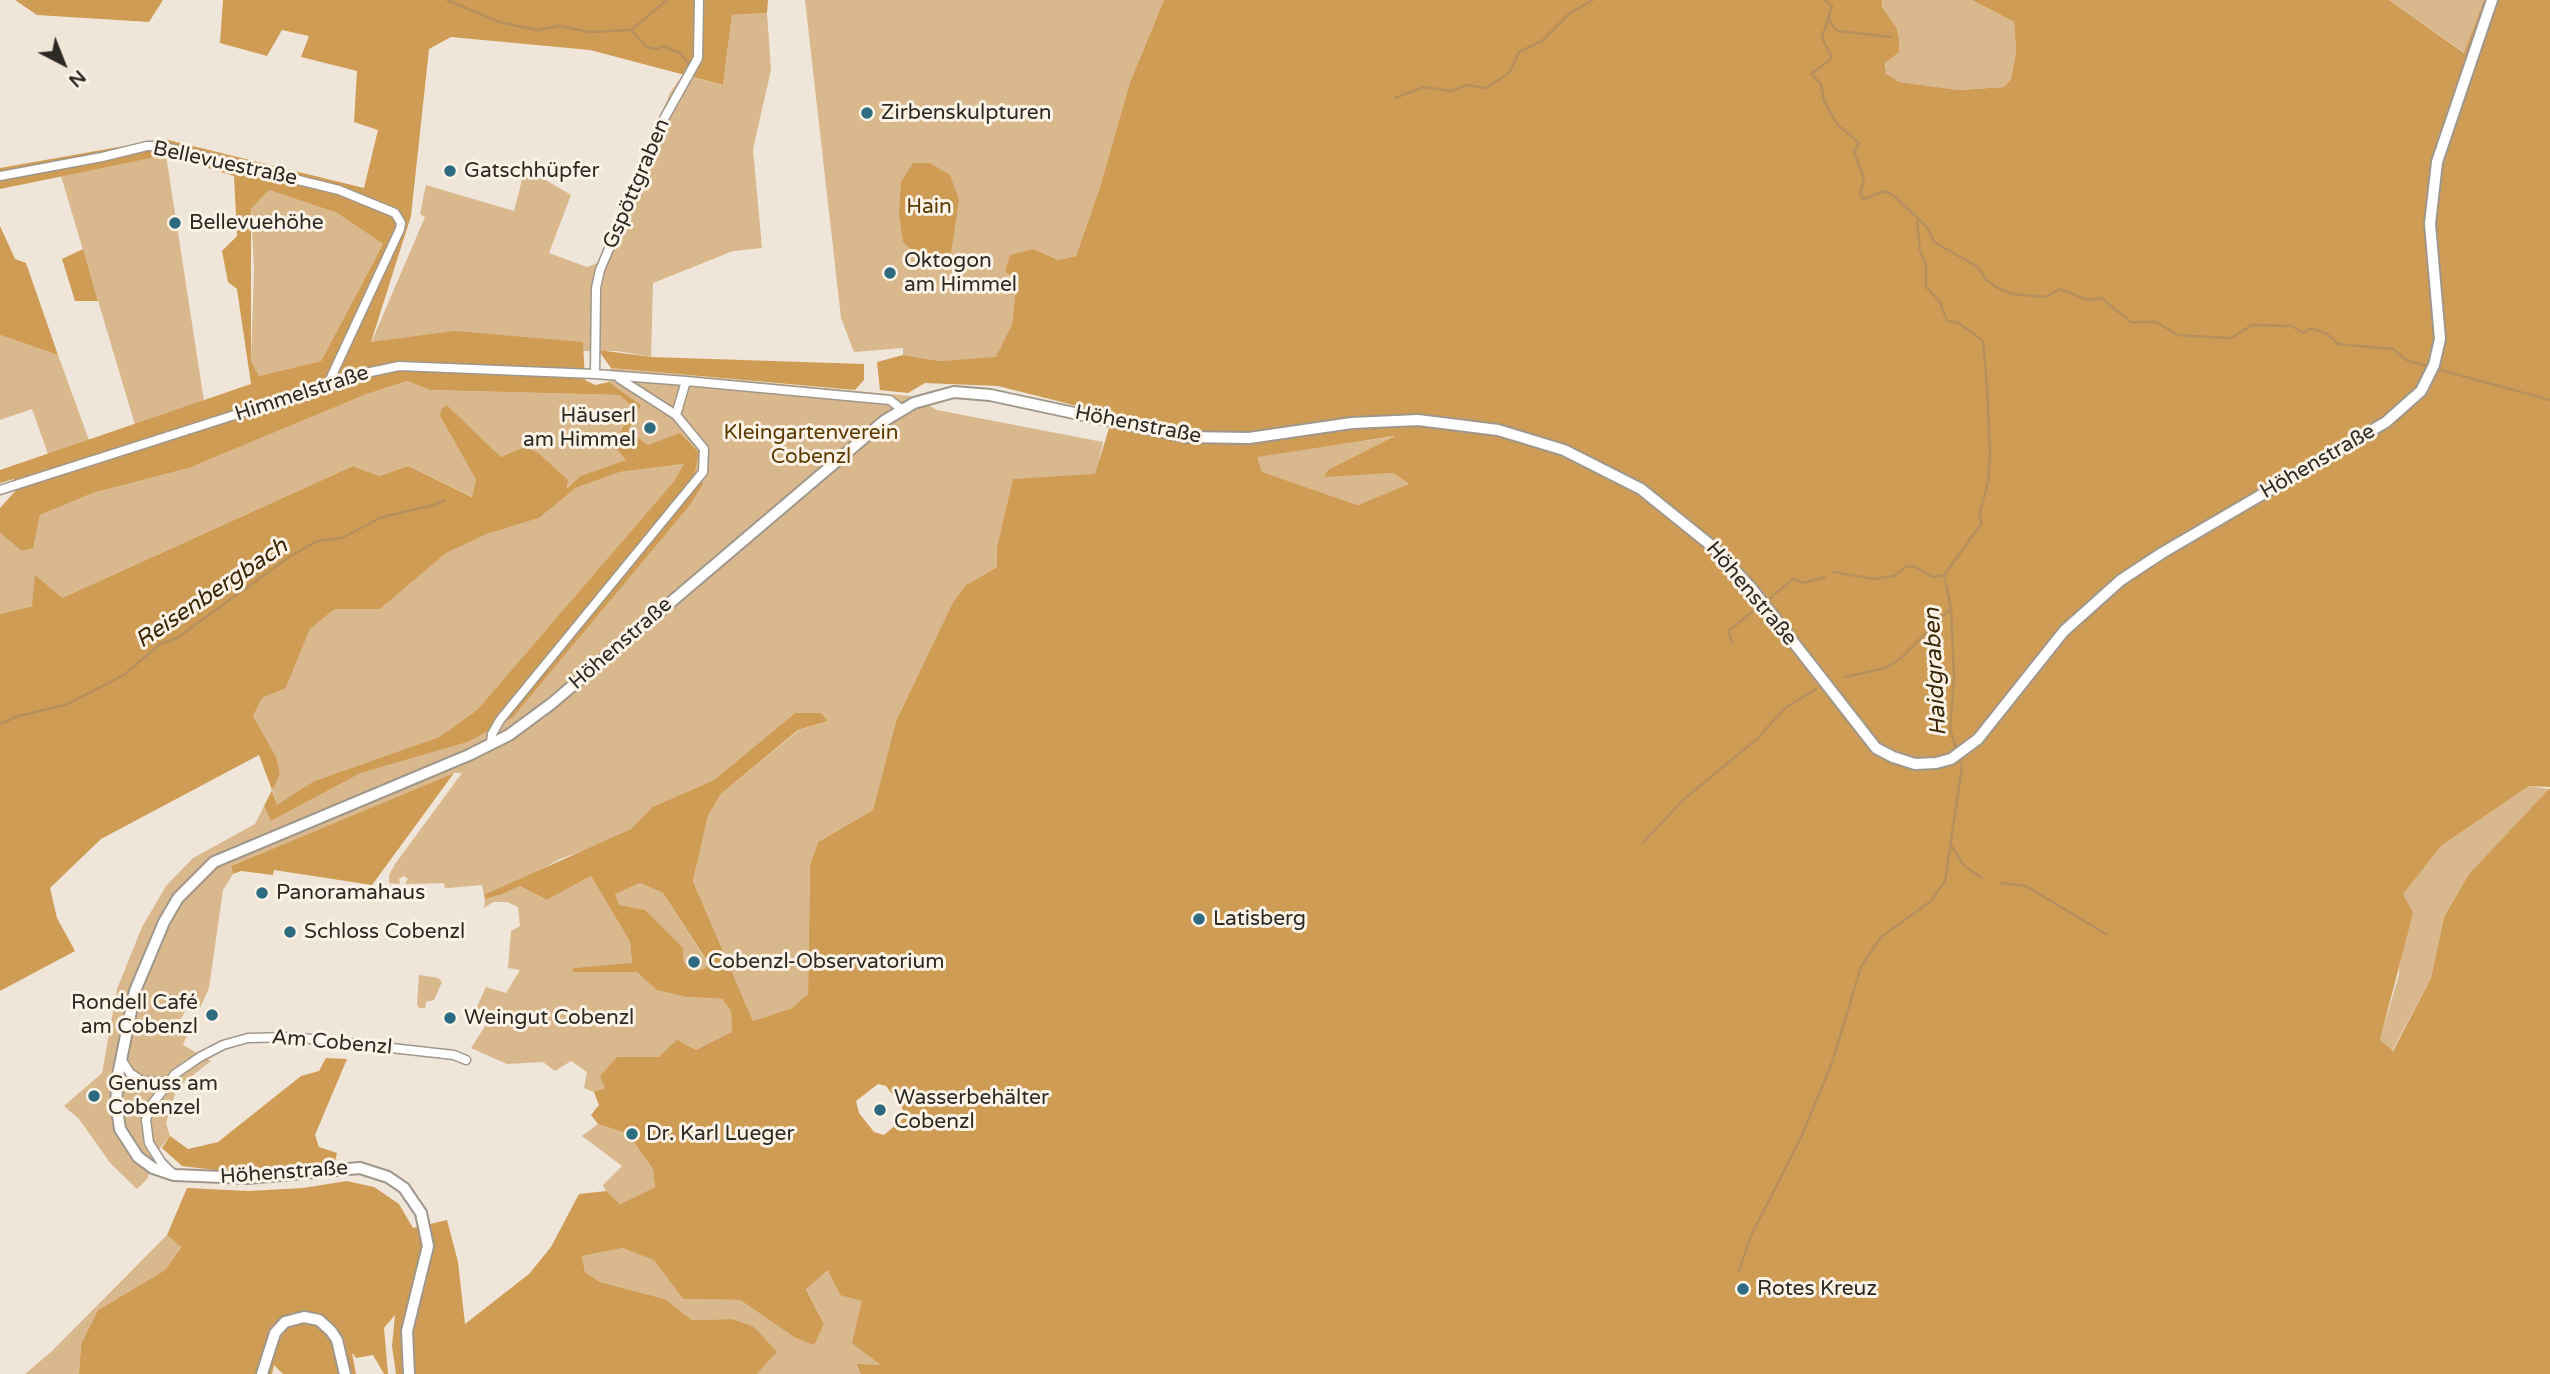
<!DOCTYPE html>
<meta charset="utf-8">
<style>
body{margin:0}
#map{position:relative;width:2550px;height:1374px;overflow:hidden;background:#efe5d9;font-family:"Varela Round",sans-serif}
canvas{display:block}
.north{position:absolute;left:28px;top:28px;width:70px;height:70px;-webkit-text-stroke:5px #fdf3e6;paint-order:stroke;rotate:138deg;font-size:19px;font-weight:700;line-height:28px;text-align:center;color:#2d2924}
.north::after{content:'';display:block;margin:auto;width:24px;height:32px;background:#2d2924;clip-path:polygon(50% 0,100% 100%,50% 72%,0 100%)}
</style>
<div id="map">
<canvas width="2550" height="1374"></canvas>
<div class="north">N</div>
</div>
<script>
const ctx = document.querySelector('canvas').getContext('2d');
ctx.lineJoin = 'round';
function paint(path, color) { ctx.fillStyle = color; ctx.fill(path, 'evenodd'); }
const poly = rows => new Path2D(rows.map(r => 'M' + r).join(''));
function strokePath(path, color, width, dash) { ctx.strokeStyle = color; ctx.lineWidth = width; ctx.lineCap = dash ? 'butt' : 'round'; ctx.setLineDash(dash || []); ctx.stroke(path); }
function write(font, color, halo, rows, align = 'center') {
  ctx.font = font + ' "Varela Round",sans-serif'; ctx.lineWidth = 6; ctx.setLineDash([]); ctx.textBaseline = 'middle'; ctx.strokeStyle = halo; ctx.fillStyle = color; for (const [text, x, y, turn = 0] of rows) {
    ctx.save(); ctx.translate(x, y); ctx.rotate((+turn || 0) * Math.PI / 180); ctx.textAlign = isNaN(turn) ? turn : align; if (halo) ctx.strokeText(text, 0, 0); ctx.fillText(text, 0, 0); ctx.restore();
  }
}
const green = poly([
 [805,0,1164,0,1130,82,1100,187,1076,256,1058,260,1034,249,1017,279,1012,324,996,358,940,361,903,355,903,348,854,352,841,318],
 [1882,0,1972,0,2014,22,2016,51,2011,79,2004,87,1959,90,1898,82,1886,72],
 [2389,0,2484,0,2465,53],
 [767,13,771,70,753,149,762,248,733,251,653,283,651,357,617,351,582,351,583,342,371,343,425,217,420,214,426,185,514,211,525,168,571,195,549,253,587,267,598,263,671,91,683,75,723,85,732,15],
 [166,155,204,401,135,425,61,176],
 [269,190,337,213,383,244,321,361,259,376,251,361,254,270,251,209],
 [0,335,58,355,89,440,48,454,32,409,0,420],
 [611,368,910,396,937,410,1103,442,1096,474,997,548,997,567,966,585,953,602,896,721,873,810,818,842,810,865,808,994,792,1008,753,1021,693,881,708,816,721,794,799,730,828,721,821,713,795,713,714,780,652,807,631,829,607,842,560,859,513,885,484,895,482,885,448,888,445,888,444,883,405,884,408,879,404,876,399,879,400,884,389,883,389,875,395,864,462,773,454,773,231,866,233,874,223,890,209,988,200,1008,187,1008,180,1020,187,1035,183,1045,211,1061,184,1082,175,1094,166,1123,170,1136,151,1159,148,1178,137,1189,111,1164,79,1119,64,1106,102,1073,117,989,142,927,166,886,193,858,255,824,264,806,271,821,361,773,468,742,695,473,699,453,648,445,627,429,641,405,609,382],
 [409,381,430,390,619,395,631,404,615,447,627,460,580,476,566,488,524,447,501,457,447,405,440,416,476,480,473,497,408,466,379,476,353,466,62,598,0,614,0,533,22,551,32,548,40,515,93,493,189,468,367,394],
 [1399,436,1328,470,1325,476,1393,473,1409,484,1359,505,1261,472,1256,456],
 [685,464,674,481,477,710,439,737,314,781,277,806,253,716,262,698,286,688,310,629,335,609,380,609,445,553,487,534,539,518,576,488,620,472],
 [2529,786,2550,789,2469,874,2444,917,2431,978,2392,1051,2380,1040,2399,974,2402,894,2441,846],
 [591,876,630,942,632,964,573,968,573,972,637,972,656,990,686,997,722,999,731,1011,733,1032,696,1050,659,1057,617,1057,605,1088,594,1092,584,1088,587,1072,571,1061,555,1071,543,1062,507,1064,471,1048,491,1017,488,1010,476,1009,486,987,506,993,520,970,508,968,511,931,520,926,518,907,507,902,493,902,484,908,485,899,520,886,547,900],
 [640,883,663,893,709,965,704,969,693,971,619,905,614,894],
 [419,975,438,978,442,982,434,1000,426,1002,425,1008,419,1008,417,1004],
 [598,1124,628,1134,653,1169,655,1187,620,1204,606,1191,603,1185,622,1166,582,1136],
 [167,1235,181,1246,165,1270,98,1310,81,1344,79,1374,25,1374,52,1351],
 [623,1248,654,1259,683,1299,740,1300,794,1337,824,1324,806,1288,828,1270,862,1301,883,1366,856,1365,861,1374,757,1374,777,1352,732,1319,692,1320,665,1299,600,1282,585,1272,582,1256]
]);
const forest = poly([
 [15,0,163,0,149,22,37,15],
 [223,0,768,0,767,13,732,15,723,85,590,50,451,37,429,49,411,216,371,342,454,331,583,342,585,380,595,385,609,382,641,405,628,430,648,445,680,433,699,453,695,473,703,484,689,506,513,717,468,742,361,773,271,821,264,806,272,790,259,755,101,839,50,888,57,918,75,951,0,991,0,614,32,606,35,575,62,598,353,466,379,476,408,466,472,497,476,480,440,416,441,410,447,405,501,457,524,447,537,452,568,480,567,488,580,476,626,460,615,447,631,405,619,395,430,390,408,381,367,394,189,468,93,493,40,515,33,548,22,551,0,533,0,508,17,489,14,479,0,483,0,470,251,384,237,289,228,282,222,251,237,236,234,176,166,155,0,189,0,168,164,139,364,188,378,130,354,122,357,71,301,57,309,36,282,30,267,56,220,43],
 [269,190,337,213,383,244,321,361,259,376,251,361,251,209],
 [684,464,674,481,477,710,439,737,314,781,277,805,272,790,280,774,276,757,253,716,262,698,286,688,310,629,335,609,380,609,446,553,487,534,539,518,576,488,620,472],
 [1164,0,1882,0,1882,7,1897,29,1899,40,1899,52,1885,63,1886,73,1899,82,1959,90,2004,87,2011,79,2016,51,2014,22,1972,0,2389,0,2464,53,2484,0,2550,0,2550,787,2529,786,2441,846,2403,894,2413,913,2380,1040,2393,1051,2431,978,2444,917,2469,874,2550,788,2550,1374,861,1374,856,1364,881,1365,852,1343,862,1301,840,1295,828,1270,806,1289,824,1324,814,1345,794,1337,740,1300,683,1299,654,1260,623,1248,582,1256,585,1272,600,1282,665,1299,692,1320,732,1319,754,1327,777,1352,757,1374,396,1374,392,1346,395,1315,384,1328,388,1374,384,1374,373,1355,356,1358,352,1353,356,1374,283,1374,274,1365,272,1374,79,1374,81,1344,98,1310,165,1270,181,1247,167,1235,187,1188,248,1191,303,1188,347,1181,374,1187,399,1204,413,1228,447,1220,458,1262,465,1324,529,1274,551,1247,579,1194,606,1191,620,1204,655,1187,653,1169,628,1134,598,1124,591,1115,599,1105,594,1092,605,1088,600,1076,617,1057,659,1057,677,1040,696,1050,732,1032,731,1011,722,999,686,997,656,990,637,972,573,972,573,968,632,963,630,942,591,876,547,900,520,886,502,894,485,899,484,895,631,829,652,807,714,780,795,713,821,713,828,721,798,730,721,794,708,816,693,881,753,1021,792,1008,808,994,810,865,818,842,873,810,896,721,953,602,966,585,997,567,997,548,1013,479,1095,474,1113,415,998,386,925,383,908,393,880,390,877,362,903,355,940,361,996,357,1012,324,1017,279,1005,272,1010,255,1034,249,1058,260,1076,256,1100,187,1130,82],
 [1395,436,1328,470,1324,477,1393,473,1409,484,1358,505,1262,472,1257,457],
 [640,883,663,893,709,964,704,969,693,971,683,961,683,948,645,910,619,905,615,894],
 [878,1084,886,1086,902,1107,904,1118,884,1135,874,1132,859,1113,856,1101],
 [913,163,930,163,950,175,959,200,951,253,938,262,921,258,903,242,899,214,901,182],
 [0,226,15,259,26,263,58,355,0,335],
 [83,249,98,301,75,301,62,259],
 [598,350,651,357,864,364,864,380,855,390,611,368],
 [454,773,372,885,274,870,273,875,241,871,233,874,231,866],
 [326,1058,347,1059,315,1135,319,1147,337,1153,335,1162,285,1169,214,1170,182,1166,162,1148,170,1136,188,1149,218,1142,301,1076,319,1071]
]);
const stream = poly([
 [447,0,499,22,537,30,559,26,590,32,631,30,667,0],
 [1824,0,1832,6,1822,38,1832,58,1811,74,1821,84,1824,101,1837,124,1859,143,1854,152,1864,178,1860,194,1864,199,1884,191,1893,195,1927,227,1934,242,1978,267,1986,280,1996,287,2012,294,2046,297,2060,289,2088,300,2101,298,2131,322,2156,322,2178,335,2190,336,2231,338,2252,325,2292,326,2303,333,2312,328,2327,334,2338,344,2393,349,2406,360,2431,367],
 [1828,16,1834,28,1839,31,1890,37],
 [631,30,647,47,656,49,663,46,680,53,689,64],
 [1395,98,1424,87,1451,91,1467,85,1486,88,1509,73,1519,52,1542,41,1570,13,1593,0],
 [1917,221,1920,251,1926,265,1926,287,1940,302,1947,321,1959,323,1983,341,1987,387,1990,454,1988,482,1979,516,1982,523,1944,575,1951,608,1954,677,1950,729,1957,751],
 [2437,369,2550,400],
 [1834,572,1873,579,1894,576,1905,567,1913,566,1933,577,1944,575],
 [1769,599,1793,579,1803,583,1825,577],
 [1732,643,1728,631,1756,609],
 [1845,677,1885,668,1900,659,1951,608],
 [0,724,18,716,65,705,124,675,160,644,177,638,289,557,317,541,342,538,382,517,434,505,445,500],
 [1643,843,1684,799,1757,739,1785,708,1816,689],
 [1951,845,1964,866,1982,878],
 [2001,883,2026,886,2106,934],
 [1739,1270,1751,1236,1802,1135,1832,1063,1861,967,1881,937,1931,901,1945,881,1962,767,1959,757]
]);
const street = poly([
 [0,176,102,157,147,146,160,146,339,190,395,213,401,223,400,229,327,386],
 [595,374,596,288,600,270,665,117,698,58,699,0],
 [620,379,676,415],
 [0,490,366,373,399,366,595,374,686,381,890,400,901,409],
 [491,744,492,734,500,720,703,472,704,449,676,415,686,381],
 [121,1059,130,1073,142,1081,167,1082],
 [172,1173,161,1162,149,1143,146,1120,150,1107,175,1074,200,1057,223,1045,248,1038,293,1037,454,1055,466,1060]
]);
const secondary = poly([
 [262,1374,275,1333,285,1322,304,1317,319,1320,331,1331,337,1340,345,1374],
 [409,1374,407,1331,428,1246,421,1213,404,1188,388,1177,360,1168,247,1178,174,1175,153,1168,138,1157,120,1129,116,1103,118,1075,135,991,164,922,178,898,214,862,469,755,509,735,551,704,884,421,914,403,954,392,990,395,1186,437,1249,438,1352,423,1418,420,1498,430,1564,450,1641,489,1713,547,1752,589,1876,748,1893,757,1915,764,1936,763,1951,759,1978,739,2064,631,2121,580,2162,553,2386,422,2421,391,2434,365,2440,339,2430,224,2437,162,2492,0]
]);
const markers = [
 [867,113,7,"#2c6b80"],
 [450,171,7,"#2c6b80"],
 [175,223,7,"#2c6b80"],
 [890,273,7,"#2c6b80"],
 [650,428,7,"#2c6b80"],
 [262,893,7,"#2c6b80"],
 [1199,919,7,"#2c6b80"],
 [290,932,7,"#2c6b80"],
 [694,962,7,"#2c6b80"],
 [212,1015,7,"#2c6b80"],
 [450,1018,7,"#2c6b80"],
 [94,1096,7,"#2c6b80"],
 [880,1110,7,"#2c6b80"],
 [632,1134,7,"#2c6b80"],
 [1743,1289,7,"#2c6b80"]
];
const poiNames = [
 ["Zirbenskulpturen",881,113],
 ["Gatschhüpfer",464,171],
 ["Bellevuehöhe",189,223],
 ["Oktogon",904,261],
 ["am Himmel",904,285],
 ["Häuserl",636,416,"right"],
 ["am Himmel",636,440,"right"],
 ["Panoramahaus",276,893],
 ["Latisberg",1213,919],
 ["Schloss Cobenzl",304,932],
 ["Cobenzl-Observatorium",708,962],
 ["Rondell Café",198,1003,"right"],
 ["am Cobenzl",198,1027,"right"],
 ["Weingut Cobenzl",464,1018],
 ["Genuss am",108,1084],
 ["Cobenzel",108,1108],
 ["Wasserbehälter",894,1098],
 ["Cobenzl",894,1122],
 ["Dr. Karl Lueger",646,1134],
 ["Rotes Kreuz",1757,1289]
];
const streetNames = [
 ["Bellevuestraße",225,164,12],
 ["Gspöttgraben",637,184,-67],
 ["Himmelstraße",302,394,-18],
 ["Höhenstraße",1138,425,11],
 ["Höhenstraße",2318,462,-30],
 ["Höhenstraße",1751,594,50],
 ["Höhenstraße",621,644,-41],
 ["Am Cobenzl",332,1043,5],
 ["Höhenstraße",284,1173,-4]
];
const parkNames = [
 ["Hain",929,207],
 ["Kleingartenverein",811,433],
 ["Cobenzl",811,457]
];
const waterNames = [
 ["Reisenbergbach",212,594,-34],
 ["Haidgraben",1936,672,-93]
];
paint(green, '#dab88d');
paint(forest, '#cf9c55');
strokePath(stream, '#b6915d', 2.5);
strokePath(street, '#a0978b', 11);
strokePath(secondary, '#a0978b', 14);
strokePath(street, '#fff', 8);
strokePath(secondary, '#fff', 10);
for (const [x, y, r, color] of markers) { const dot = new Path2D(); dot.arc(x, y, r, 0, 2 * Math.PI); ctx.fillStyle = color; ctx.fill(dot); strokePath(dot, '#fdf3e6', 2.5); }
write('21px', '#2d2924', '#fdf3e6', poiNames, 'left');
write('21px', '#2d2924', '#fdf3e6', streetNames);
write('21px', '#5c3a00', '#fdf3e6', parkNames);
write('italic 23px', '#3a2605', '#fdf3e6', waterNames);
</script>
